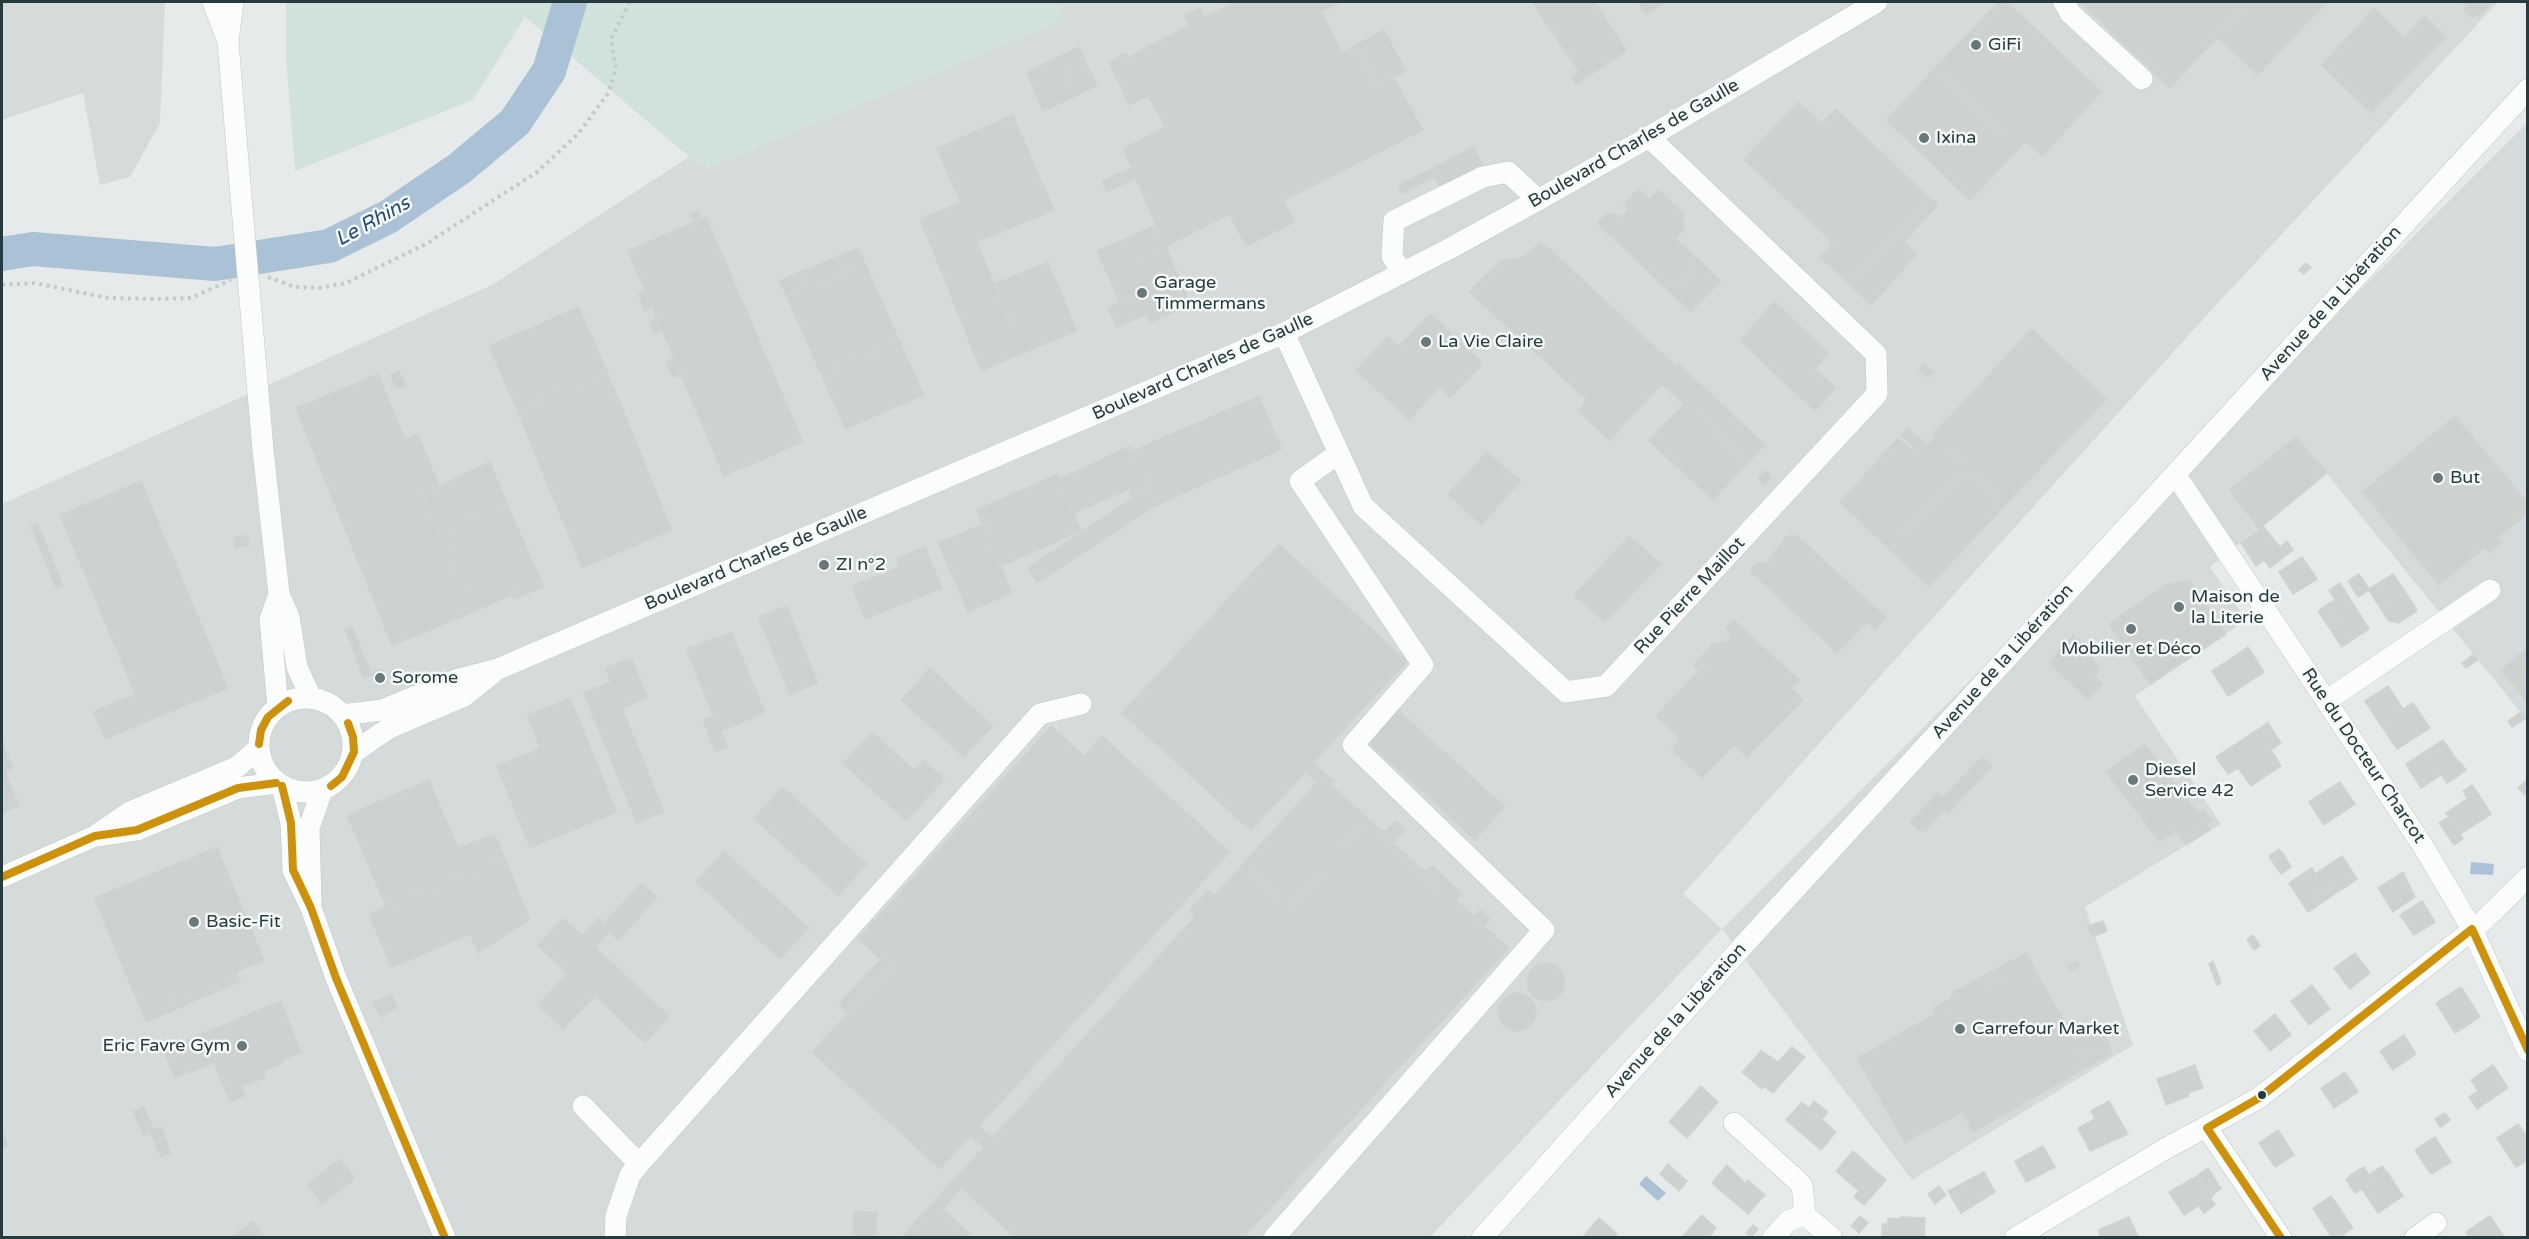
<!DOCTYPE html>
<meta charset="utf-8">
<style>
body{margin:0}
#map{position:relative;width:2529px;height:1239px;overflow:hidden;background:#e6eaea;font-family:"Varela Round",sans-serif}
canvas{display:block}
.frame{position:absolute;inset:0;border:3px solid #253b3d;pointer-events:none}
</style>
<div id="map">
<canvas width="2529" height="1239"></canvas>
<div class="frame"></div>
</div>
<script>
const ctx = document.querySelector('canvas').getContext('2d');
ctx.lineJoin = 'round';
function paint(path, color) { ctx.fillStyle = color; ctx.fill(path, 'evenodd'); }
const poly = rows => new Path2D(rows.map(r => 'M' + r).join(''));
function strokePath(path, color, width, dash) { ctx.strokeStyle = color; ctx.lineWidth = width; ctx.lineCap = dash ? 'butt' : 'round'; ctx.setLineDash(dash || []); ctx.stroke(path); }
function write(font, color, halo, rows, align = 'center') {
  ctx.font = font + ' "Varela Round",sans-serif'; ctx.lineWidth = 5; ctx.setLineDash([]); ctx.textBaseline = 'middle'; ctx.strokeStyle = halo; ctx.fillStyle = color; for (const [text, x, y, turn = 0] of rows) {
    ctx.save(); ctx.translate(x, y); ctx.rotate((+turn || 0) * Math.PI / 180); ctx.textAlign = isNaN(turn) ? turn : align; if (halo) ctx.strokeText(text, 0, 0); ctx.fillText(text, 0, 0); ctx.restore();
  }
}
const built = poly([
 [2,2,165,2,160,123,130,177,100,185,83,93,2,120],
 [1064,2,2498,2,2216,305,1683,894,1722,929,2527,123,2527,720,2326,473,2210,567,2246,620,2135,696,2221,824,2085,907,2133,1045,1912,1180,1722,929,1430,1237,2,1237,2,504,492,285,689,157,707,168,1055,23]
]);
const green = poly([
 [286,2,1064,2,1056,23,707,168,689,157,525,17,473,100,295,171,286,57]
]);
const water = poly([
 [2471,862,2494,864,2493,875,2470,874],
 [1646,1176,1666,1193,1658,1201,1639,1184]
]);
const river = poly([
 [2,254,33,249,215,264,329,246,388,217,460,168,515,122,549,71,570,2]
]);
const building = poly([
 [1235,2,1341,2,1321,12,1342,52,1356,45,1378,86,1394,77,1423,130,1284,201,1295,222,1246,246,1229,214,1165,247,1123,149,1165,127,1148,96,1129,105,1109,62,1126,53,1128,57,1235,2],
 [1532,2,1595,2,1627,51,1584,79,1532,2],
 [1638,2,1666,2,1646,14,1638,2],
 [1999,2,2007,2,2102,92,2042,156,2026,141,2020,148,1935,68,1999,2],
 [2082,2,2250,2,2170,88,2081,3,2082,2],
 [2250,2,2327,2,2258,75,2217,37,2250,2],
 [2462,2,2489,2,2491,3,2478,17,2475,14,2472,18,2464,10,2467,6,2462,2],
 [1200,8,1205,17,1189,25,1184,16,1200,8],
 [2374,8,2404,38,2425,16,2446,37,2371,113,2322,65,2374,8],
 [1384,30,1406,71,1378,86,1356,45,1384,30],
 [1079,47,1097,86,1078,95,1060,56,1079,47],
 [1060,56,1078,95,1043,111,1026,72,1060,56],
 [1935,68,2020,148,1970,200,1886,120,1935,68],
 [1579,72,1584,79,1576,84,1571,77,1579,72],
 [1798,102,1822,123,1836,109,1931,199,1850,285,1820,257,1833,243,1744,159,1798,102],
 [1013,115,1054,210,977,242,1023,353,981,371,920,219,960,202,937,148,1013,115],
 [1474,147,1482,165,1440,187,1435,177,1421,184,1417,176,1474,147],
 [1132,168,1136,179,1107,192,1102,181,1132,168],
 [1417,176,1421,184,1402,194,1398,186,1417,176],
 [1638,189,1649,199,1658,190,1684,213,1683,231,1675,238,1702,263,1672,294,1597,223,1607,213,1622,216,1628,210,1623,205,1638,189],
 [1931,199,1938,205,1904,242,1917,254,1871,305,1850,285,1931,199],
 [698,211,701,219,706,217,803,442,724,476,628,251,694,222,690,215,698,211],
 [1156,225,1168,252,1142,262,1131,236,1156,225],
 [1131,236,1142,262,1168,252,1191,305,1165,316,1155,310,1152,304,1144,307,1147,314,1117,328,1108,308,1120,303,1097,251,1131,236],
 [1541,241,1677,367,1609,441,1578,411,1587,400,1469,292,1502,260,1524,257,1541,241],
 [858,248,865,263,787,297,779,281,858,248],
 [1048,262,1077,331,1023,353,994,284,1048,262],
 [865,263,900,342,821,374,787,297,865,263],
 [1702,263,1721,281,1691,312,1672,294,1702,263],
 [2306,263,2311,267,2304,274,2299,270,2306,263],
 [645,291,652,308,645,311,638,294,645,291],
 [1774,301,1829,353,1815,369,1836,388,1815,411,1740,341,1774,301],
 [1152,304,1155,310,1165,316,1150,323,1144,307,1152,304],
 [579,307,607,371,517,410,489,346,579,307],
 [1430,313,1483,363,1450,398,1440,387,1409,420,1356,370,1388,336,1399,346,1430,313],
 [656,318,661,330,654,333,649,321,656,318],
 [2032,329,2107,399,2006,504,1933,434,2032,329],
 [900,342,924,395,845,429,821,374,900,342],
 [673,358,681,375,673,378,666,361,673,358],
 [1679,364,1765,445,1748,463,1661,383,1679,364],
 [1924,364,1933,372,1928,378,1919,369,1924,364],
 [399,371,405,385,397,389,390,375,399,371],
 [607,371,672,530,582,568,517,410,607,371],
 [378,374,405,439,418,434,439,486,423,493,473,612,392,646,296,408,378,374],
 [1259,396,1282,449,1153,507,1140,484,1146,482,1132,451,1259,396],
 [1683,404,1748,463,1713,500,1649,441,1683,404],
 [2455,416,2528,503,2528,513,2497,538,2501,543,2490,553,2485,547,2439,585,2362,492,2455,416],
 [1908,428,1927,445,1936,436,1967,466,1890,550,1840,502,1898,438,1911,450,1914,447,1901,435,1908,428],
 [2296,437,2327,473,2259,529,2229,490,2296,437],
 [1130,446,1146,482,1074,513,1059,479,1130,446],
 [1487,452,1521,481,1481,525,1448,494,1487,452],
 [490,462,507,504,440,532,423,493,490,462],
 [1967,466,2006,504,1929,587,1890,550,1967,466],
 [1765,470,1772,477,1765,485,1758,479,1765,470],
 [1057,474,1081,531,1001,566,977,510,1057,474],
 [141,481,228,688,105,739,93,712,135,694,60,515,141,481],
 [1140,484,1153,507,1037,583,1028,568,1132,498,1128,489,1140,484],
 [507,504,542,582,473,612,440,532,507,504],
 [38,524,63,586,56,588,31,527,38,524],
 [983,524,1012,593,968,612,938,543,983,524],
 [2263,526,2280,547,2287,541,2293,550,2270,568,2264,560,2256,566,2241,543,2263,526],
 [248,535,249,545,235,547,234,537,248,535],
 [1796,535,1886,617,1875,630,1867,622,1837,653,1750,571,1758,563,1766,563,1787,536,1796,535],
 [1629,536,1661,564,1605,623,1574,595,1629,536],
 [1279,544,1407,661,1251,831,1122,713,1279,544],
 [925,547,942,588,865,619,852,586,899,567,896,559,925,547],
 [827,557,831,569,821,573,816,562,827,557],
 [2302,557,2317,579,2293,594,2279,572,2302,557],
 [2359,574,2369,589,2393,574,2414,605,2394,618,2389,610,2379,606,2369,590,2358,597,2348,581,2359,574],
 [2190,581,2226,634,2150,684,2109,624,2167,584,2190,581],
 [542,582,544,587,513,599,511,595,542,582],
 [2340,583,2369,629,2349,642,2325,606,2335,600,2329,590,2340,583],
 [2414,605,2417,611,2398,623,2389,621,2379,606,2389,610,2394,618,2414,605],
 [787,606,818,683,790,695,758,617,787,606],
 [2325,606,2349,642,2342,647,2318,611,2325,606],
 [1734,620,1799,680,1792,688,1803,700,1747,757,1734,745,1702,778,1671,749,1680,739,1656,716,1707,662,1710,647,1713,643,1725,642,1732,635,1726,628,1734,620],
 [352,626,372,675,364,678,345,629,352,626],
 [732,632,765,713,721,731,728,748,715,752,703,720,713,716,686,649,732,632],
 [2073,635,2091,651,2099,672,2095,676,2103,684,2088,700,2049,662,2073,635],
 [1710,647,1707,662,1699,671,1693,665,1710,647],
 [2248,647,2264,672,2228,696,2212,671,2248,647],
 [2528,648,2528,667,2526,668,2517,656,2528,648],
 [2474,654,2478,660,2466,668,2462,663,2474,654],
 [2517,656,2528,667,2528,703,2501,670,2517,656],
 [631,658,648,697,622,708,664,812,637,823,583,692,611,682,605,668,631,658],
 [930,668,993,726,964,757,901,700,930,668],
 [382,669,387,682,377,686,371,672,382,669],
 [2388,686,2403,709,2380,724,2365,701,2388,686],
 [570,698,617,812,530,848,497,766,540,748,527,715,570,698],
 [2413,703,2430,728,2397,749,2380,724,2413,703],
 [1398,710,1505,807,1475,840,1368,742,1398,710],
 [2521,712,2526,718,2512,727,2508,721,2521,712],
 [2268,723,2281,743,2271,750,2281,766,2251,786,2238,768,2228,774,2216,757,2268,723],
 [1051,726,1084,756,1102,736,1230,852,979,1126,986,1132,977,1141,971,1136,940,1169,812,1052,890,967,858,939,1051,726],
 [872,732,914,770,923,760,945,779,906,821,843,763,872,732],
 [2443,740,2459,763,2421,788,2406,764,2443,740],
 [2,741,13,769,5,772,19,806,2,813,2,741],
 [2144,744,2198,813,2203,809,2212,820,2184,842,2175,831,2160,842,2106,772,2144,744],
 [1982,757,1992,766,1948,814,1944,810,1925,831,1919,831,1910,822,1938,792,1943,797,1982,757],
 [1313,762,1324,773,1316,781,1305,772,1313,762],
 [2460,762,2466,770,2458,776,2452,767,2460,762],
 [2452,767,2458,776,2447,783,2441,774,2452,767],
 [1324,773,1333,781,1325,790,1316,781,1324,773],
 [2528,779,2528,798,2518,788,2528,779],
 [429,780,458,848,495,834,505,859,386,907,347,815,429,780],
 [1317,782,1325,790,1330,784,1384,833,1396,821,1405,830,1393,843,1426,872,1432,866,1462,893,1456,900,1474,916,1481,910,1490,919,1484,926,1509,948,1507,950,1367,822,1290,906,1243,864,1317,782],
 [2340,782,2355,804,2324,825,2309,802,2340,782],
 [2472,785,2477,792,2467,798,2463,791,2472,785],
 [783,787,867,864,838,896,754,818,783,787],
 [2477,792,2491,814,2460,834,2463,839,2454,845,2439,823,2449,817,2446,813,2477,792],
 [1367,822,1507,950,1243,1238,1015,1238,953,1180,984,1147,977,1141,986,1132,992,1138,1195,917,1189,911,1208,890,1214,896,1243,864,1290,906,1367,822],
 [2207,825,2210,830,2186,845,2184,842,2207,825],
 [217,847,264,960,216,981,220,990,187,1004,183,995,175,999,179,1008,146,1022,94,898,217,847],
 [2279,849,2284,855,2273,862,2269,856,2279,849],
 [724,851,809,928,780,959,696,882,724,851],
 [2284,855,2291,867,2281,874,2273,862,2284,855],
 [2342,856,2348,865,2345,874,2350,881,2349,885,2342,889,2334,886,2319,896,2323,902,2308,912,2289,883,2312,868,2315,874,2342,856],
 [505,859,530,919,478,953,470,934,391,968,369,914,505,859],
 [2348,865,2357,879,2349,885,2350,881,2345,874,2348,865],
 [2403,872,2415,897,2393,912,2378,888,2403,872],
 [641,883,657,898,618,940,602,926,603,924,641,883],
 [2334,886,2342,889,2323,902,2319,896,2334,886],
 [2422,901,2435,922,2414,935,2400,915,2422,901],
 [563,918,582,936,598,918,604,924,589,941,669,1016,645,1043,595,996,563,1029,538,1005,567,973,538,945,563,918],
 [2103,921,2107,931,2092,937,2087,926,2103,921],
 [602,926,609,932,595,947,589,941,602,926],
 [2253,935,2260,946,2254,950,2247,939,2253,935],
 [2026,953,2030,960,1933,1015,1935,1007,1950,999,1952,993,2026,953],
 [2355,953,2370,973,2350,989,2334,968,2355,953],
 [881,959,890,967,848,1013,839,1004,881,959],
 [2030,960,2084,1057,2102,1047,2093,1030,2102,1026,2112,1053,1973,1132,1962,1112,1905,1143,1857,1058,2030,960],
 [2077,961,2080,966,2070,971,2068,966,2077,961],
 [2213,961,2221,983,2217,985,2209,964,2213,961],
 '1527 982a19 19 0 1 1 38 0a19 19 0 1 1-38 0Z',
 [236,972,241,981,220,990,216,981,236,972],
 [2312,985,2330,1009,2309,1025,2291,1001,2312,985],
 [2461,987,2480,1017,2455,1033,2436,1003,2461,987],
 '1498 1012a19 19 0 1 1 38 0a19 19 0 1 1-38 0Z',
 [391,994,397,1007,382,1017,377,1011,388,1005,385,997,391,994],
 [183,995,187,1004,179,1008,175,999,183,995],
 [385,997,388,1005,377,1011,373,1002,385,997],
 [281,1001,301,1052,283,1060,283,1063,264,1071,266,1077,241,1087,245,1096,230,1102,214,1063,175,1078,163,1050,281,1001],
 [2275,1014,2291,1035,2270,1051,2254,1031,2275,1014],
 [2093,1030,2102,1047,2084,1057,2074,1041,2093,1030],
 [2404,1035,2416,1054,2393,1070,2380,1051,2404,1035],
 [1792,1047,1805,1057,1773,1093,1744,1070,1761,1051,1778,1062,1792,1047],
 [2195,1065,2203,1088,2188,1093,2189,1096,2166,1105,2157,1079,2195,1065],
 [2493,1065,2508,1088,2477,1109,2469,1097,2478,1091,2471,1080,2493,1065],
 [1744,1070,1765,1085,1762,1089,1742,1072,1744,1070],
 [2345,1072,2358,1092,2334,1108,2321,1088,2345,1072],
 [1701,1086,1718,1102,1687,1138,1669,1122,1701,1086],
 [1814,1101,1828,1112,1822,1119,1809,1108,1814,1101],
 [2109,1101,2128,1134,2090,1151,2078,1128,2095,1119,2091,1111,2109,1101],
 [1802,1102,1836,1132,1821,1150,1786,1120,1802,1102],
 [144,1107,154,1130,161,1127,171,1153,161,1157,140,1109,144,1107],
 [140,1109,150,1133,143,1136,133,1111,140,1109],
 [2445,1113,2450,1120,2445,1124,2440,1116,2445,1113],
 [2440,1116,2445,1124,2440,1127,2435,1119,2440,1116],
 [2518,1124,2528,1138,2528,1160,2516,1167,2497,1138,2518,1124],
 [2,1130,8,1146,2,1149,2,1130],
 [2278,1130,2294,1155,2275,1167,2259,1143,2278,1130],
 [2435,1137,2451,1162,2431,1174,2415,1150,2435,1137],
 [2043,1146,2055,1167,2026,1182,2015,1161,2043,1146],
 [1853,1151,1886,1180,1864,1205,1854,1197,1859,1191,1836,1171,1853,1151],
 [340,1159,352,1175,342,1184,345,1187,322,1204,307,1184,340,1159],
 [1668,1164,1687,1181,1679,1191,1660,1174,1668,1164],
 [1727,1165,1761,1199,1748,1214,1712,1183,1727,1165],
 [2382,1166,2387,1173,2373,1182,2369,1175,2382,1166],
 [2364,1167,2373,1182,2387,1172,2403,1196,2378,1213,2352,1174,2364,1167],
 [2208,1168,2221,1189,2212,1195,2199,1174,2208,1168],
 [1984,1172,1995,1192,1961,1213,1948,1191,1984,1172],
 [2352,1174,2362,1189,2355,1193,2346,1179,2352,1174],
 [352,1175,355,1179,345,1187,342,1184,352,1175],
 [2199,1175,2213,1196,2184,1215,2169,1192,2199,1175],
 [953,1180,961,1188,943,1209,973,1238,901,1238,953,1180],
 [1748,1180,1765,1195,1761,1199,1744,1184,1748,1180],
 [1939,1186,1946,1195,1935,1204,1928,1194,1939,1186],
 [2331,1196,2353,1228,2338,1238,2332,1238,2313,1208,2331,1196],
 [2210,1198,2215,1205,2204,1213,2199,1206,2210,1198],
 [854,1211,877,1212,876,1238,853,1238,854,1211],
 [1702,1215,1716,1228,1708,1238,1681,1238,1702,1215],
 [1860,1216,1868,1223,1859,1233,1851,1226,1860,1216],
 [2490,1216,2505,1238,2470,1238,2469,1236,2479,1229,2476,1225,2490,1216],
 [1900,1217,1925,1218,1924,1238,1882,1238,1882,1224,1888,1224,1888,1218,1900,1219,1900,1217],
 [2129,1217,2139,1238,2101,1238,2098,1230,2129,1217],
 [1599,1218,1617,1234,1614,1238,1582,1238,1599,1218],
 [253,1221,265,1238,231,1238,253,1221],
 [1753,1225,1758,1229,1751,1237,1746,1233,1753,1225],
 [2476,1225,2479,1229,2469,1236,2466,1232,2476,1225]
]);
const path = poly([
 [268,277,295,287,319,288,346,283,426,244,537,172,578,134,609,92,616,68,611,39,630,2],
 [2,285,34,283,109,298,154,299,191,298,231,280]
]);
const minor = poly([
 [213,2,227,39],
 [233,2,228,42,239,173],
 [2064,2,2070,13,2142,79],
 [1402,273,1392,256,1394,221,1483,177,1508,172,1538,200],
 [249,288,263,450,279,594,289,617,297,667,311,698],
 [1284,333,1363,506,1566,692,1606,686,1877,394,1876,354,1649,137],
 [2175,474,2423,846,2472,929,2528,1051],
 '259 745a47 47 0 1 1 94 0a47 47 0 1 1-94 0Z',
 [2326,701,2490,590],
 [278,707,270,619,279,594],
 [342,715,382,710,456,680,498,669,1284,333,1447,250,1538,200,1649,137,1877,2],
 [354,752,389,728,464,696,493,673],
 [282,786,291,823,293,870,311,908,336,978,445,1238],
 [99,836,137,830,238,788,276,783],
 [2,877,95,836,130,812,237,767,259,748],
 [311,901,309,828,322,790],
 [583,1106,639,1164],
 [1734,1123,1802,1185,1805,1215,1832,1238],
 [2207,1128,2281,1238],
 [615,1238,616,1216,630,1175,639,1164,1040,714,1081,704],
 [1274,1238,1544,930,1353,745,1423,665,1300,481,1339,453],
 [1482,1238,1741,948,2528,89],
 [1773,1238,1788,1221,1805,1215],
 [2015,1238,2165,1149,2259,1098,2481,923,2528,877],
 [2415,1238,2436,1223]
]);
const minorBridge = poly([
 [239,173,249,288]
]);
const bus1 = poly([
 [259,744,261,730,268,717,288,701],
 [282,786,291,823,293,870,311,908,336,978,445,1238],
 [331,786,342,777,354,752,353,737,348,723],
 [2,877,95,836,137,830,238,788,276,783],
 [2281,1238,2207,1128,2259,1098,2472,929,2528,1050]
]);
const markers = [
 [1976,45,6,"#69787a"],
 [1924,138,6,"#69787a"],
 [1142,293,6,"#69787a"],
 [1426,342,6,"#69787a"],
 [2438,478,6,"#69787a"],
 [824,565,6,"#69787a"],
 [2179,607,6,"#69787a"],
 [2131,629,6,"#69787a"],
 [380,678,6,"#69787a"],
 [2133,780,6,"#69787a"],
 [194,922,6,"#69787a"],
 [1960,1029,6,"#69787a"],
 [242,1046,6,"#69787a"],
 [2262,1095,5,"#253b3d"]
];
const poiNames = [
 ["GiFi",1988,45],
 ["Ixina",1936,138],
 ["Garage",1154,283],
 ["Timmermans",1154,304],
 ["La Vie Claire",1438,342],
 ["But",2450,478],
 ["ZI n°2",836,565],
 ["Maison de",2191,597],
 ["la Literie",2191,618],
 ["Mobilier et Déco",2131,649,"center"],
 ["Sorome",392,678],
 ["Diesel",2145,770],
 ["Service 42",2145,791],
 ["Basic-Fit",206,922],
 ["Carrefour Market",1972,1029],
 ["Eric Favre Gym",230,1046,"right"]
];
const streetNames = [
 ["Boulevard Charles de Gaulle",1634,144,-30],
 ["Avenue de la Libération",2331,304,-48],
 ["Boulevard Charles de Gaulle",1203,367,-24],
 ["Boulevard Charles de Gaulle",756,559,-23],
 ["Rue Pierre Maillot",1690,596,-47],
 ["Avenue de la Libération",2003,662,-48],
 ["Rue du Docteur Charcot",2363,756,56],
 ["Avenue de la Libération",1676,1021,-48]
];
const waterNames = [
 ["Le Rhins",373,222,-29]
];
paint(built, '#d5dbdb');
paint(green, '#d1e2dc');
paint(water, '#abc1d5');
strokePath(river, '#abc1d5', 34);
paint(building, '#cdd2d1');
strokePath(building, '#cfd3d3', 1.5);
strokePath(minor, '#c3c7c7', 22);
strokePath(path, '#c2caca', 4, [3, 4.5]);
strokePath(minor, '#fbfcfc', 21);
strokePath(minorBridge, '#c3c7c7', 22, []);
strokePath(minorBridge, '#fbfcfc', 21);
strokePath(bus1, '#cd910c', 8);
for (const [x, y, r, color] of markers) { const dot = new Path2D(); dot.arc(x, y, r, 0, 2 * Math.PI); ctx.fillStyle = color; ctx.fill(dot); strokePath(dot, '#f5f9f8', 2); }
write('18px', '#253b3d', '#f5f9f8', poiNames, 'left');
write('18px', '#253b3d', '#f5f9f8', streetNames);
write('italic 20px', '#244d74', '#f5f9f8', waterNames);
</script>
